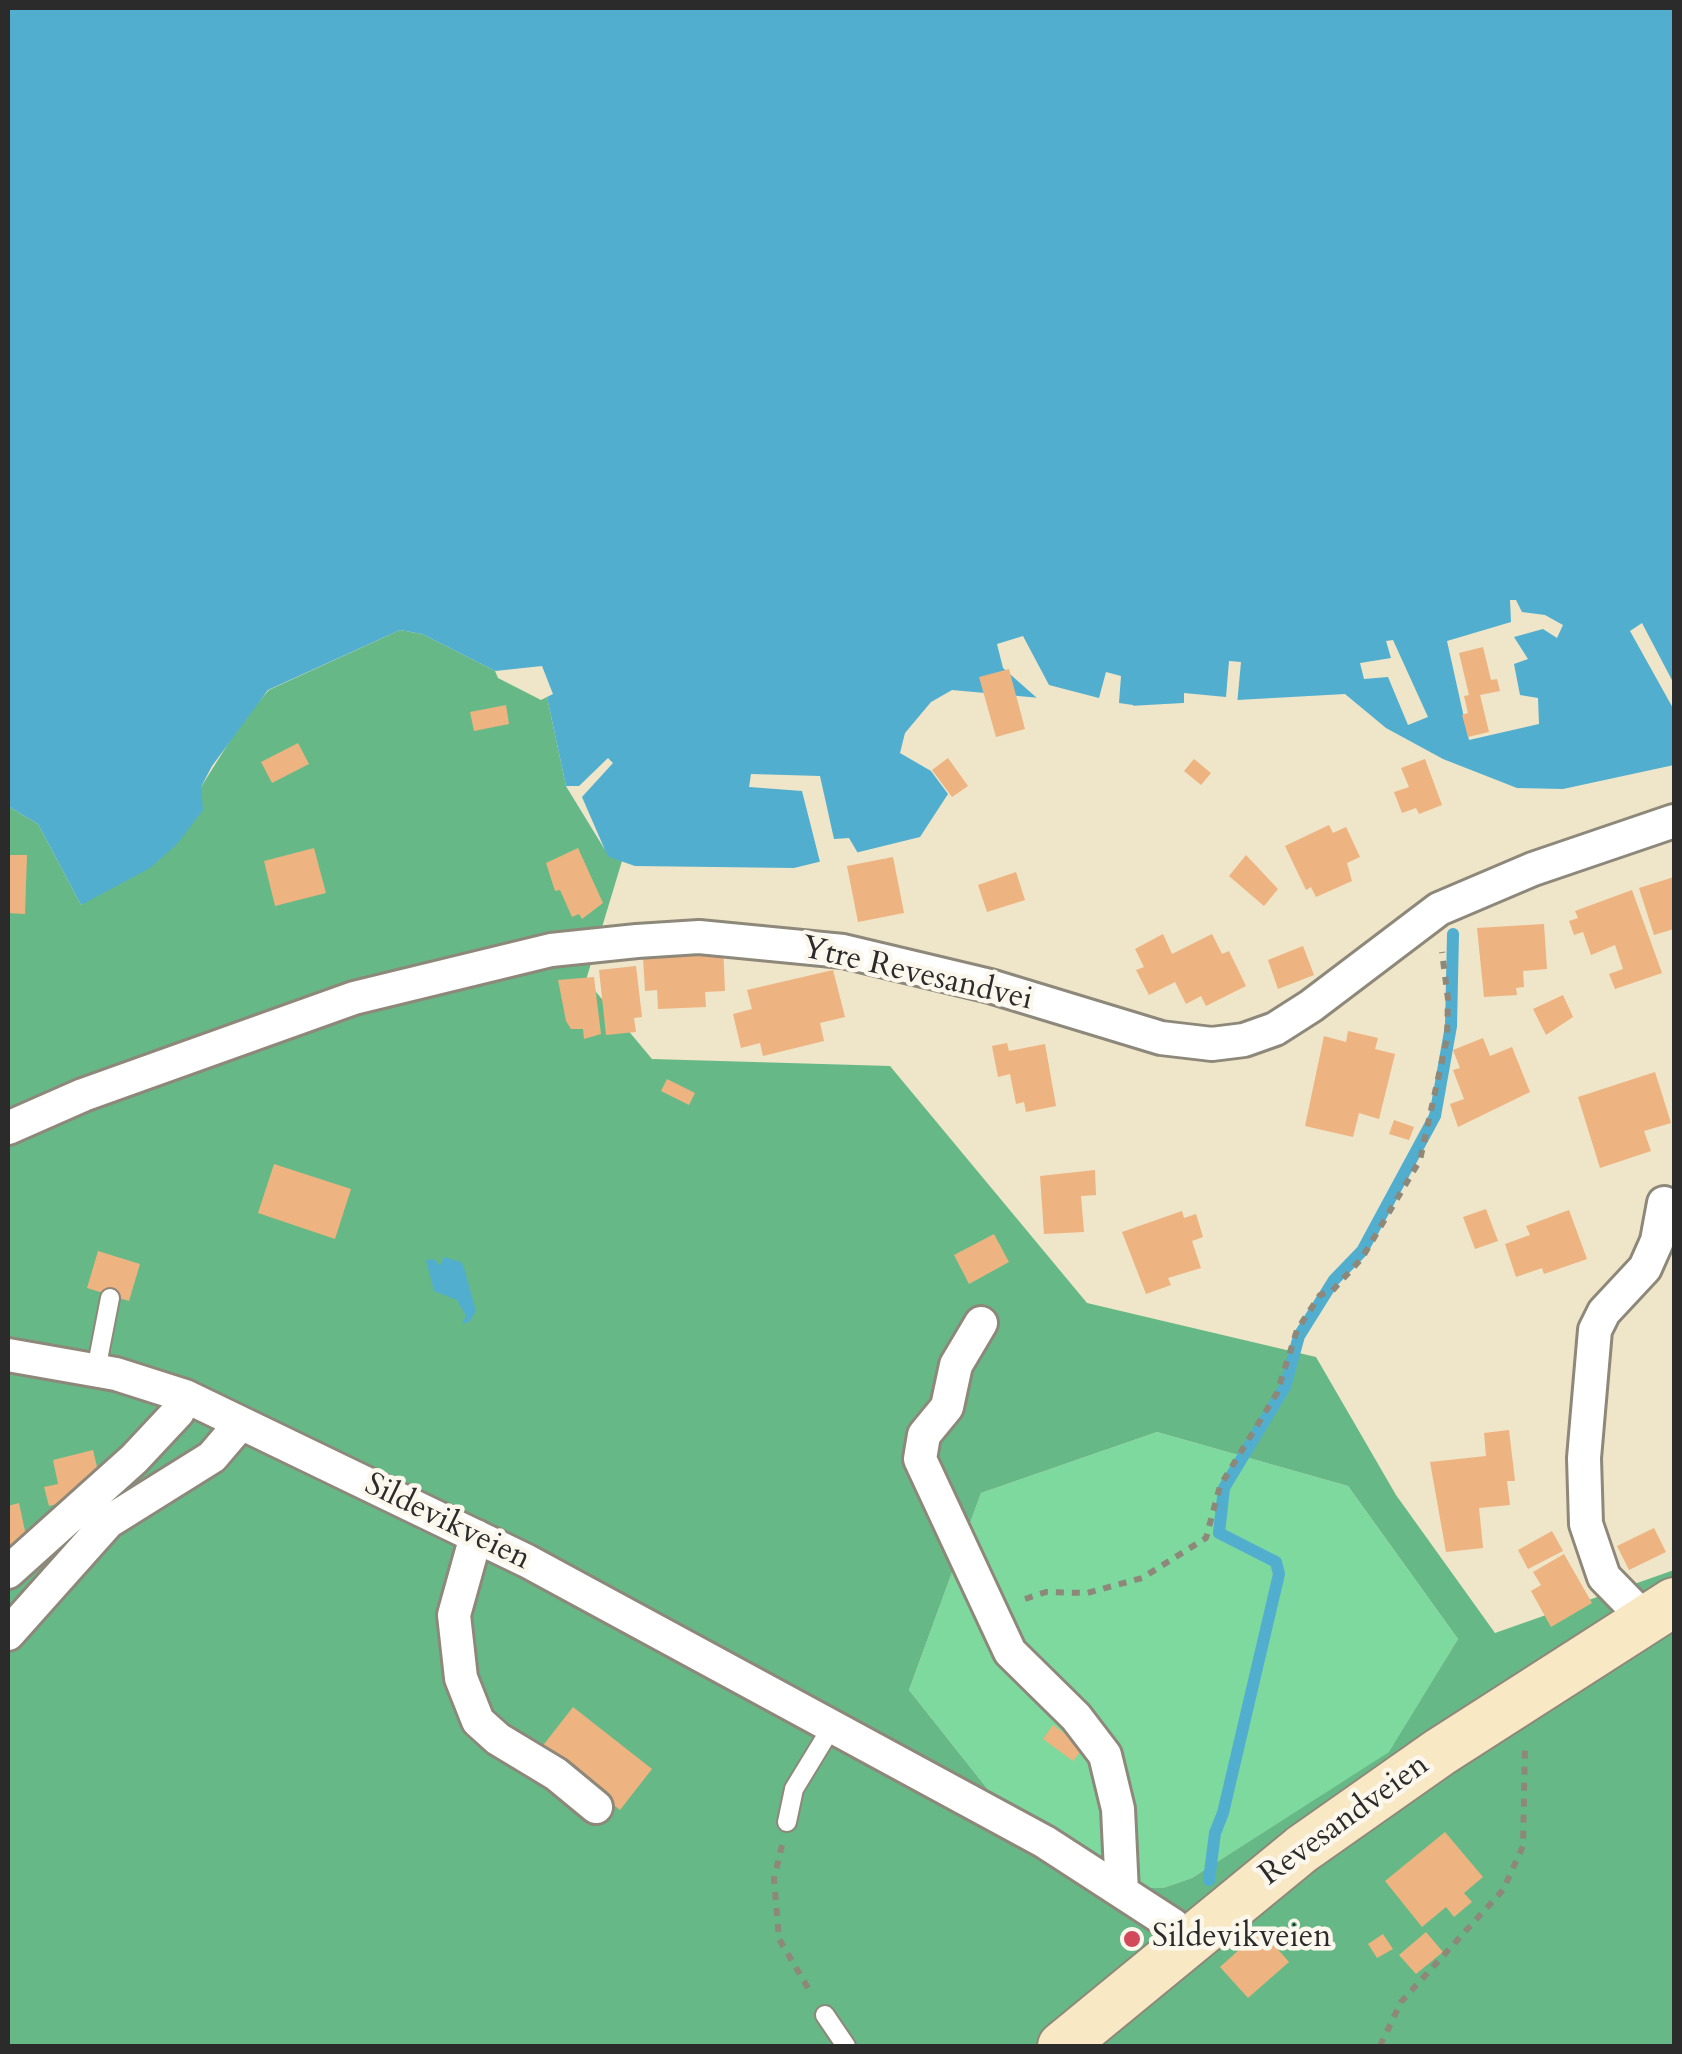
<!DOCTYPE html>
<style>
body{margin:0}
#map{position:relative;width:1682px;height:2054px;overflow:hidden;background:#efe5c8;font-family:Cardo,serif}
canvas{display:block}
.frame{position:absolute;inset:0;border:10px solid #2b2b2b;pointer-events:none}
</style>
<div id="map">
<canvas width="1682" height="2054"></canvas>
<div class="frame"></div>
</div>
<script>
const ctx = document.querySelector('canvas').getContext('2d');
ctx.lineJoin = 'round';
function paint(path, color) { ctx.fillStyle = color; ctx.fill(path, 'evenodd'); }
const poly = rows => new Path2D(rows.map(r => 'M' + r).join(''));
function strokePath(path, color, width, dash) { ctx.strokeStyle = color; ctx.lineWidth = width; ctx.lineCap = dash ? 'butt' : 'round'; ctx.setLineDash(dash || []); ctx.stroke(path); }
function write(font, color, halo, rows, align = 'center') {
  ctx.font = font + ' Cardo,serif'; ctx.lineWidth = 9; ctx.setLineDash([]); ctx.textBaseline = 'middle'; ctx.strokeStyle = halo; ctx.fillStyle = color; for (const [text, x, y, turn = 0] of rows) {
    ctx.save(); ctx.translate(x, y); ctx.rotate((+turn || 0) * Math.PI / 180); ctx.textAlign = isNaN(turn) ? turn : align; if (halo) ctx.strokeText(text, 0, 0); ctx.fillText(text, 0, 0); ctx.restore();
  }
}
const green = poly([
 [1157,1432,1348,1486,1458,1639,1390,1752,1192,1878,1163,1888,1125,1888,1024,1835,909,1690,981,1493]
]);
const forest = poly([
 [400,630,422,634,547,697,566,786,609,856,622,861,586,980,652,1059,890,1066,1087,1303,1316,1357,1396,1495,1495,1633,1674,1570,1674,2046,8,2046,8,806,38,824,81,905,201,787,243,720,269,690],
 [1157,1432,1348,1486,1458,1639,1389,1752,1192,1878,1163,1888,1125,1888,1024,1835,909,1690,981,1493]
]);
const water = poly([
 [8,8,1674,8,1674,765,1563,789,1517,788,1443,759,1386,728,1345,694,1129,706,952,690,931,702,905,733,900,753,931,771,948,794,920,837,794,868,635,866,609,857,566,786,547,697,422,634,400,630,268,690,212,766,201,787,203,810,177,844,150,868,81,905,38,824,8,806],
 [444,1257,461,1262,464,1268,476,1311,469,1322,462,1324,466,1316,457,1300,434,1291,426,1260,434,1259,440,1266]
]);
const pier = poly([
 [1510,600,1516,600,1522,612,1545,615,1563,625,1557,638,1543,629,1514,637,1528,659,1514,664,1520,695,1538,698,1539,724,1469,740,1447,641,1511,622],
 [1642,623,1674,684,1674,710,1630,631],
 [1023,636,1049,685,1099,698,1106,672,1121,676,1119,703,1133,705,1135,711,1064,705,1037,698,1003,668,997,644],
 [1393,640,1428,717,1408,725,1388,677,1364,679,1360,663,1391,658,1386,641],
 [1229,661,1241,662,1237,705,1184,708,1184,693,1226,697],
 [542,666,553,694,541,700,498,678,495,671],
 [608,758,613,763,582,797,605,850,566,786,579,786],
 [751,774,820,776,834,839,849,838,859,855,821,866,802,791,749,787]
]);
const stream = poly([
 [1209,1880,1215,1833,1223,1813,1279,1574,1276,1562,1219,1533,1224,1488,1285,1387,1299,1336,1334,1280,1362,1251,1435,1116,1451,1026,1453,934]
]);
const building = poly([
 [1483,647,1491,680,1497,679,1500,691,1480,695,1489,732,1468,737,1462,715,1468,713,1464,696,1469,695,1459,653],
 [1009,669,1025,729,996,737,979,677],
 [506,705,509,724,474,731,470,712],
 [298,743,309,764,272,783,261,762],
 [948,758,968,786,952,797,932,770],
 [1194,759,1211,773,1201,785,1184,771],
 [1425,759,1442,805,1419,814,1416,808,1402,813,1394,792,1409,787,1401,768],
 [1329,825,1333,833,1346,827,1360,857,1347,863,1352,881,1316,897,1311,887,1306,890,1285,846],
 [314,848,326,893,275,906,264,861],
 [578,848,603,903,582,919,579,914,572,917,560,890,555,891,546,863],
 [8,855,27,855,25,914,8,913],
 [1246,855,1278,889,1264,906,1229,876],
 [893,857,904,913,858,922,847,866],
 [1016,872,1025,900,987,912,978,885],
 [1674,877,1674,929,1654,935,1639,888],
 [1632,890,1662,973,1615,989,1609,974,1623,969,1615,945,1591,955,1583,932,1574,935,1569,921,1578,918,1575,911],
 [1544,924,1547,969,1523,971,1524,987,1516,988,1517,995,1484,997,1477,928],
 [1163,934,1172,954,1212,934,1222,954,1229,951,1246,986,1206,1006,1201,996,1186,1004,1175,982,1149,995,1136,970,1144,967,1135,949],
 [642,941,723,944,725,991,705,992,706,1007,658,1009,657,990,645,991],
 [1303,946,1314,975,1278,989,1268,960],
 [636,966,642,1017,634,1018,636,1032,606,1035,599,970],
 [833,970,845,1017,820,1023,824,1041,763,1056,760,1043,741,1048,733,1014,752,1009,747,990],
 [594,977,601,1034,584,1039,583,1029,571,1029,566,1021,558,980],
 [1563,995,1573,1017,1546,1035,1533,1009],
 [1348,1031,1378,1038,1375,1049,1395,1054,1379,1119,1359,1113,1353,1137,1305,1126,1324,1036,1346,1042],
 [1483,1038,1490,1056,1512,1047,1530,1092,1458,1127,1450,1104,1464,1099,1453,1070,1460,1068,1453,1050],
 [1007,1043,1009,1051,1045,1044,1056,1106,1026,1112,1024,1102,1016,1104,1010,1074,998,1077,992,1046],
 [1655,1072,1671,1123,1644,1131,1651,1151,1600,1168,1578,1097],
 [667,1079,695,1093,689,1105,661,1091],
 [1394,1120,1414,1127,1409,1140,1389,1134],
 [274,1164,351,1189,335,1239,258,1213],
 [1095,1170,1096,1195,1081,1196,1084,1232,1044,1234,1040,1176],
 [1486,1209,1498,1241,1475,1249,1463,1217],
 [1569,1210,1587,1259,1544,1274,1542,1268,1516,1277,1505,1244,1530,1235,1526,1226],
 [1182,1211,1184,1218,1196,1214,1203,1237,1192,1241,1201,1268,1168,1278,1171,1285,1146,1294,1122,1232],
 [994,1234,1009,1262,969,1284,954,1255],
 [98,1251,140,1264,129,1301,87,1288],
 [1509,1430,1515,1481,1507,1481,1510,1505,1479,1508,1483,1548,1446,1552,1430,1462,1486,1456,1484,1433],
 [93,1450,100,1479,77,1484,80,1499,49,1506,44,1487,58,1484,53,1460],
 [19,1503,28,1545,8,1549,8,1506],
 [1654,1528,1666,1552,1629,1570,1617,1546],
 [1552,1531,1563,1551,1528,1569,1518,1550],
 [1564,1554,1592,1603,1551,1627,1531,1591,1541,1585,1533,1572],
 [573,1707,652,1769,620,1810,541,1748],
 [1053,1725,1084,1747,1073,1761,1043,1739],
 [1445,1832,1483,1877,1464,1893,1472,1902,1454,1917,1446,1907,1422,1927,1385,1881],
 [1261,1930,1289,1962,1248,1998,1220,1967],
 [1426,1932,1443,1952,1416,1974,1399,1955],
 [1383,1934,1393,1949,1377,1958,1368,1944]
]);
const path = poly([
 [1025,1599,1046,1592,1087,1593,1142,1578,1206,1538,1220,1486,1277,1393,1297,1330,1320,1295,1332,1291,1362,1258,1420,1160,1447,1038,1448,999,1442,952],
 [782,1845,774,1879,779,1939,811,1993],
 [1380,2046,1401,2002,1503,1890,1523,1846,1525,1746]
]);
const lane = poly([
 [96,1370,110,1298],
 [787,1822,794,1789,833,1725],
 [825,2015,846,2046]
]);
const street = poly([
 [8,1128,83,1095,354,998,551,950,637,941,699,937,843,951,990,986,1161,1038,1212,1044,1244,1040,1275,1029,1311,1006,1439,909,1533,869,1674,821],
 [981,1323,956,1365,947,1407,924,1435,920,1459,1010,1652,1076,1717,1105,1755,1118,1809,1122,1892],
 [8,1355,116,1374,185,1396,527,1561,1045,1842,1173,1925,1185,1941],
 [476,1536,454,1615,461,1678,478,1721,498,1739,556,1774,596,1807],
 [8,1572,134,1459,178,1412,185,1396],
 [1646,1620,1604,1577,1586,1524,1584,1458,1595,1330,1604,1312,1645,1268,1657,1241,1664,1203],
 [8,1634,108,1522,212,1457,241,1423]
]);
const secondary = poly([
 [1062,2046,1302,1849,1440,1752,1674,1602]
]);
const markers = [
 [1132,1939,10,"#d1495b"]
];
const streetNames = [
 ["Ytre Revesandvei",917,975,13],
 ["Sildevikveien",447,1523,26],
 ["Revesandveien",1345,1821,-36]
];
const poiNames = [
 ["Sildevikveien",1152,1939]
];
paint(green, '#7ed99f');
paint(forest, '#66b986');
paint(water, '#51aecf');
paint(pier, '#efe5c8');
strokePath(stream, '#51aecf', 12);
paint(building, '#edb380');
strokePath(lane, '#8d887a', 22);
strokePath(street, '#8d887a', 38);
strokePath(secondary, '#8d887a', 52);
strokePath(path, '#8d887a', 6, [8, 8]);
strokePath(lane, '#fff', 18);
strokePath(street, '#fff', 32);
strokePath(secondary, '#f8e8c3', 48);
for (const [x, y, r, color] of markers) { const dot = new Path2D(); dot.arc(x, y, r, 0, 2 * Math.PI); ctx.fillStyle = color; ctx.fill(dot); strokePath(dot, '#fbf7ec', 4); }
write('32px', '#2b2b2b', '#fbf7ec', streetNames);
write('32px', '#2b2b2b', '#fbf7ec', poiNames, 'left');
</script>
